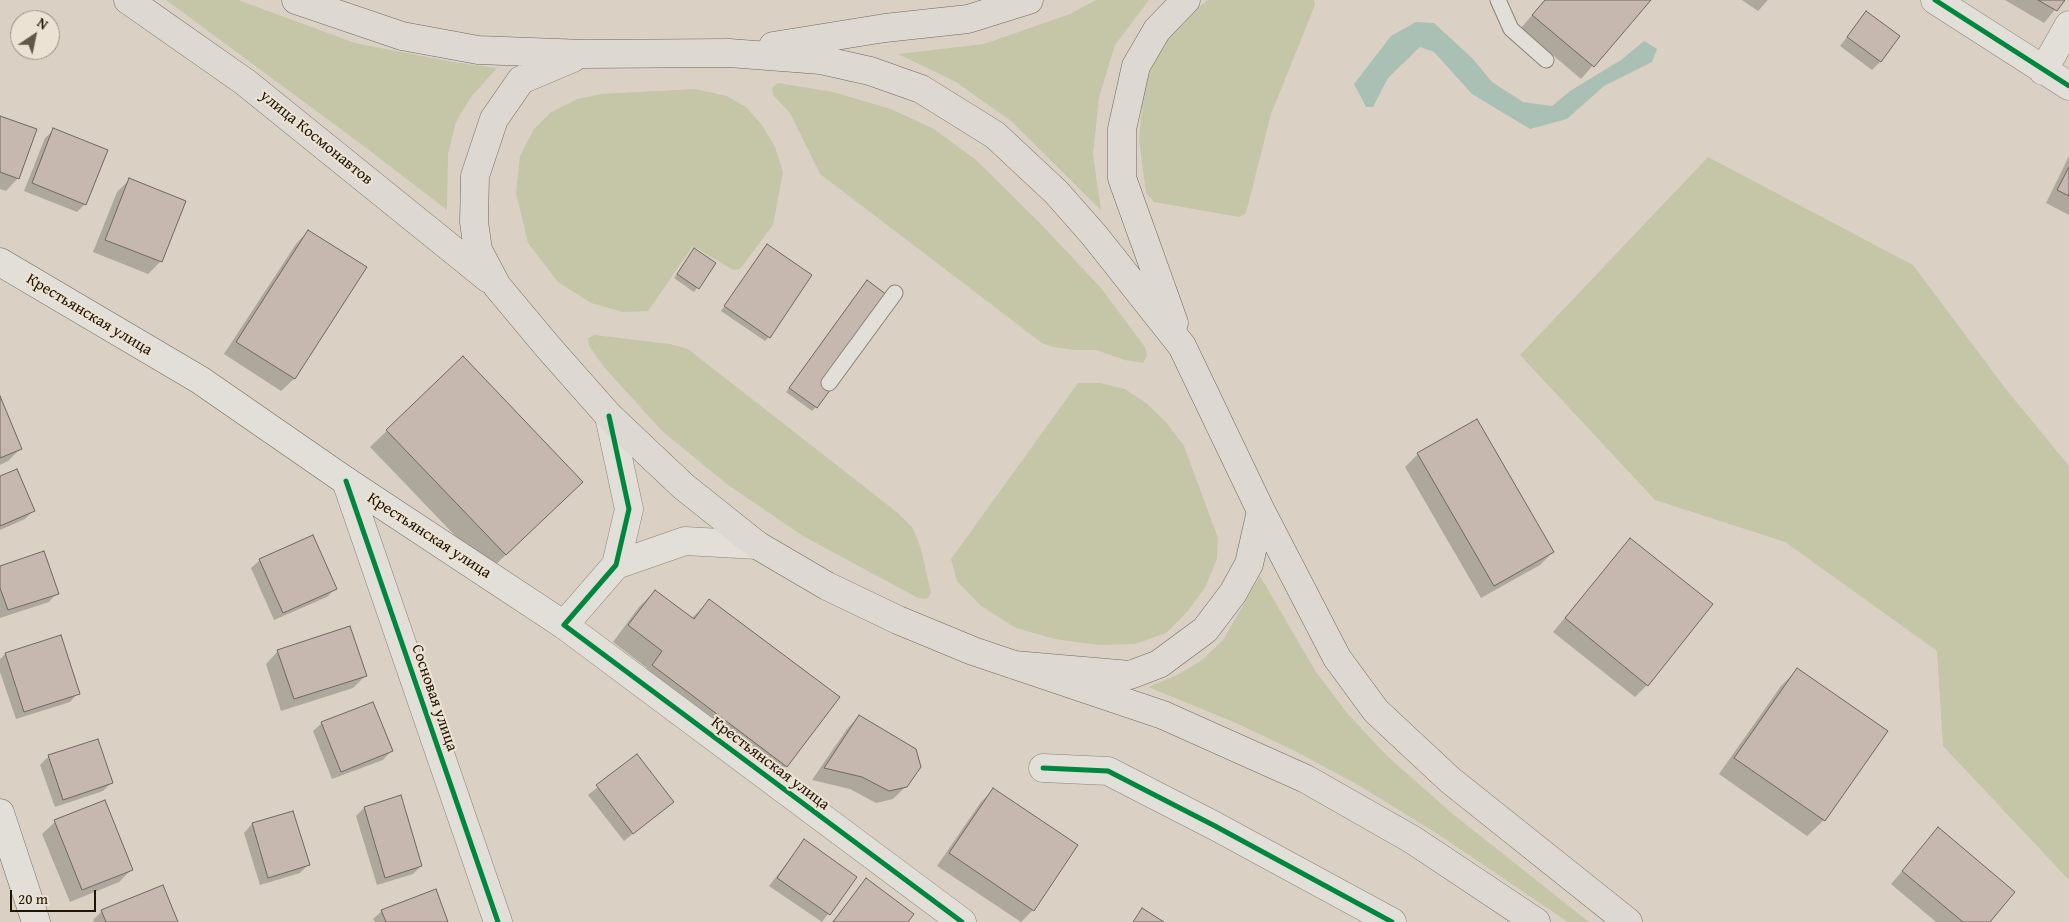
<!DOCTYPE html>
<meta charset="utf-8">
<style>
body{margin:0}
#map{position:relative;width:2069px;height:922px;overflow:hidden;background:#dad1c4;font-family:"Gentium Book Plus",serif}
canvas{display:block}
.north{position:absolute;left:10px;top:10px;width:50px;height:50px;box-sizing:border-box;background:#ece2d3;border:1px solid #9a9080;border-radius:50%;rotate:34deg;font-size:14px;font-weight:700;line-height:20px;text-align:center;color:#201403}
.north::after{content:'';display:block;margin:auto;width:18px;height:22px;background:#615647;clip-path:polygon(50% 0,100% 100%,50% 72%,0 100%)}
.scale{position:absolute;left:10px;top:890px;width:86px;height:22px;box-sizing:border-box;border:2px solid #201403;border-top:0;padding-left:6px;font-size:15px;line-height:18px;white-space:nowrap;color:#201403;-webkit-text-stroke:4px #ece2d3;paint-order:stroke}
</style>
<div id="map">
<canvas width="2069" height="922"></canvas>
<div class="north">N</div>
<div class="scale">20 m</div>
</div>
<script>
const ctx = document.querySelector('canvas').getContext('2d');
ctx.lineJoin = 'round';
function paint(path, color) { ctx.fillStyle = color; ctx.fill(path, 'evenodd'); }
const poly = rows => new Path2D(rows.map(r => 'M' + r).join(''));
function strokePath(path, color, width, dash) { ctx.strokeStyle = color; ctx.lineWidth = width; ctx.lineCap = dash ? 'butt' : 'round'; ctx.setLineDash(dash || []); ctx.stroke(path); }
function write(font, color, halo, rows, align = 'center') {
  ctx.font = font + ' "Gentium Book Plus",serif'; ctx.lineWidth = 4.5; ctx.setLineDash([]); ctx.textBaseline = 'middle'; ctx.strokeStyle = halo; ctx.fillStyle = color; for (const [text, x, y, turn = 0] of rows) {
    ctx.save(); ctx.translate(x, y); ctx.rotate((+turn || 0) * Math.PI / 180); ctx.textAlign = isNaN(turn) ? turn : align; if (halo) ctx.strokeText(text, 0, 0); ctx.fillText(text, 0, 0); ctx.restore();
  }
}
const green = poly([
 [166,0,238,0,355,43,453,62,497,68,471,97,456,122,448,154,447,210,357,141],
 [1096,0,1149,0,1115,45,1099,97,1093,155,1101,210,1011,121,956,82,898,54,984,44,1070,14],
 [1208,0,1314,0,1315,5,1271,114,1247,209,1245,214,1239,217,1154,202,1146,193,1139,140,1144,86,1164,40,1179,23],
 [778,83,833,92,891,109,934,129,976,160,1038,221,1101,288,1145,347,1147,356,1143,363,1125,360,1096,350,1075,350,1053,347,1042,343,820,174,790,113,773,95,772,88],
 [695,89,727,96,746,107,762,125,775,147,783,172,773,225,740,269,733,270,693,246,648,311,623,312,591,303,558,282,528,243,516,193,520,156,534,129,551,112,577,99,601,94],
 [1708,157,1913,265,2005,388,2069,466,2069,880,1943,746,1937,651,1785,542,1655,500,1520,355],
 [595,335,670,344,688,349,898,513,913,528,921,549,931,593,927,599,918,598,803,536,728,485,662,431,604,367,589,346,588,338],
 [1078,383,1100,383,1125,389,1146,403,1166,422,1184,446,1218,538,1217,559,1206,586,1188,611,1166,633,1135,644,1099,645,1055,639,1016,628,981,606,957,581,951,559],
 [1260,576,1316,672,1347,713,1387,756,1454,815,1589,922,1568,922,1436,833,1360,786,1297,752,1236,723,1148,687,1177,675,1202,660,1223,640]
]);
const water = poly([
 [1416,22,1434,23,1472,58,1492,82,1523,102,1552,106,1570,91,1621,60,1644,41,1657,49,1652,62,1604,86,1567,119,1530,129,1472,94,1434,52,1420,47,1388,78,1373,107,1366,107,1354,84,1391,36]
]);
const shadow = poly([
 [1545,0,1650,0,1581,79,1521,28],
 [1742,0,1768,0,1758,11],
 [2005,0,2063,0,2044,23],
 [1866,13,1880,62,1872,70,1840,46],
 [0,117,18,178,6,191,0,189],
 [54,130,85,204,77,212,24,191,45,138],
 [2069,156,2069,215,2046,203],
 [129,180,161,261,148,274,93,252,117,192],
 [308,231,365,268,294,379,281,391,224,354,296,244],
 [767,245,769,337,765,341,721,311],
 [691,253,715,263,694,292,674,278],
 [864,286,816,407,812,411,786,392],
 [463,358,565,498,489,571,370,447],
 [0,399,20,449,8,461,0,465],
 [1418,454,1553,552,1540,565,1481,598,1405,467],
 [0,478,33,511,25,519,0,530],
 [1630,539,1647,685,1635,697,1553,632],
 [260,560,335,589,327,597,274,620,251,568],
 [0,567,57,593,49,602,0,618],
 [655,591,691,619,709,601,786,766,770,782,637,682,647,668,613,642,639,607],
 [278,651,365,676,353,688,281,711,266,664],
 [5,654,78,693,70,702,16,719,0,672,0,659],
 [1797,670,1886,731,1824,820,1807,836,1719,774,1781,686],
 [859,716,906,786,893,799,876,803,850,789,812,780,847,729],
 [322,723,391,751,383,760,332,779,313,731],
 [49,756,111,783,103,791,55,807,40,765],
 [637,756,672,802,624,841,588,795],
 [993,790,1033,910,1021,922,937,866,981,802],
 [364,808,421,866,413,874,377,885,356,816],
 [55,822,132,869,119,882,70,902,42,834],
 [252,824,308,865,300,873,260,885,244,833],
 [1938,829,1988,922,1936,922,1891,884],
 [804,841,855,878,822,922,769,886],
 [866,880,906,922,832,922],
 [102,911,177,922,94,922,93,920],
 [382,911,447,922,375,922,373,919]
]);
const building = poly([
 [1545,0,1651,0,1594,67,1532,15,1545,0],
 [2038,0,2065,0,2057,11,2038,0],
 [1866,11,1900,36,1881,62,1847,37,1866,11],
 [0,116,37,129,19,179,0,172,0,116],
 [53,128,108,150,86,205,32,183,53,128],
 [2069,167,2069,196,2057,190,2069,167],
 [129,178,186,201,162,262,105,240,129,178],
 [308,230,367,267,295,379,236,342,308,230],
 [767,244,812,275,770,338,724,306,767,244],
 [694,248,716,263,699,289,677,274,694,248],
 [867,280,895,301,817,408,789,388,867,280],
 [463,356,583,482,506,555,386,430,463,356],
 [0,396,22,449,0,458,0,396],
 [1477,419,1554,552,1494,586,1417,453,1477,419],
 [17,469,35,511,0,526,0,476,17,469],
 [313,535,337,589,283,613,259,559,313,535],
 [1630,538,1713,604,1648,686,1565,618,1630,538],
 [44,551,59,594,8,610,0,588,0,566,44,551],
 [655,590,694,619,709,599,840,697,787,767,652,665,662,651,628,625,655,590],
 [350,626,367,676,294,699,277,650,350,626],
 [61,635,80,694,24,712,5,653,61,635],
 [1797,668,1888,731,1825,821,1734,758,1797,668],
 [373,702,393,751,341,772,321,722,373,702],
 [859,715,916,749,921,767,907,787,889,791,862,777,824,768,859,715],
 [98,739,113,783,63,800,48,755,98,739],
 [637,754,674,802,633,834,596,785,637,754],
 [993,788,1078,845,1034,911,949,853,993,788],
 [401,795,422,866,385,878,364,807,401,795],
 [105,800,133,870,82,890,54,820,105,800],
 [293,811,310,865,268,878,252,823,293,811],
 [1938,827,2015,892,1990,922,1963,922,1902,871,1938,827],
 [804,839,857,877,830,915,777,878,804,839],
 [866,878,914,914,908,922,833,922,866,878],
 [163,885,178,922,106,922,101,910,163,885],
 [436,889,448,922,386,922,381,910,436,889],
 [1142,908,1164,922,1133,922,1142,908]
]);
const lane = poly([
 [1498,0,1511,29,1546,60],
 [829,383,895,293]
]);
const street = poly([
 [1935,0,2069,86],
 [2043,71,2069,25],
 [609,416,629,509,616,565,564,625,962,922],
 [346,481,498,922],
 [616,565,685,541,757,545],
 [1043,768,1108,771,1215,826,1392,922]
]);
const secondary = poly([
 [0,262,200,380,346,481,564,625],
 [0,813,36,922]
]);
const primary = poly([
 [128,0,245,82,489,279],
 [296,0,402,36,478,50,584,54,729,53,821,60,870,71,921,89,995,135,1056,192,1094,235,1182,346,1261,511,1249,564,1233,593,1205,630,1159,664,1130,675,1014,665],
 [773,46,885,28,968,19,1029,0],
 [573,58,521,80,494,119,475,176,474,222,478,250,497,286,548,347,609,416,683,486,757,545,827,586,898,620,973,651,1163,715,1306,779,1413,840,1536,922],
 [1174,323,1122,178,1122,129,1136,66,1157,30,1186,0],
 [1261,511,1337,658,1376,711,1450,780,1628,922]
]);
const cycleway = poly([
 [1935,0,2069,86],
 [609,416,629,509,616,565,564,625,962,922],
 [346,481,498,922],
 [1043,768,1108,771,1215,826,1392,922]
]);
const streetNames = [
 ["улица Космонавтов",316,138,39],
 ["Крестьянская улица",89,315,31],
 ["Крестьянская улица",429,536,33],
 ["Сосновая улица",434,698,71],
 ["Крестьянская улица",770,764,37]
];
paint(green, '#c5c5a8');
paint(water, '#aac0b5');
paint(shadow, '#0003');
paint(building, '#c7b8af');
strokePath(building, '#6f685f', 1);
strokePath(lane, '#898279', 17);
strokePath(street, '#898279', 29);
strokePath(secondary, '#6f685f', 29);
strokePath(primary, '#6f685f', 29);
strokePath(lane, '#e2ded8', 15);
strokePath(street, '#e2ded8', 28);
strokePath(secondary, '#e2ded8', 28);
strokePath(primary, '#ddd9d2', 28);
strokePath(cycleway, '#00873e', 5);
write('16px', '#201403', '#ece2d3', streetNames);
</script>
